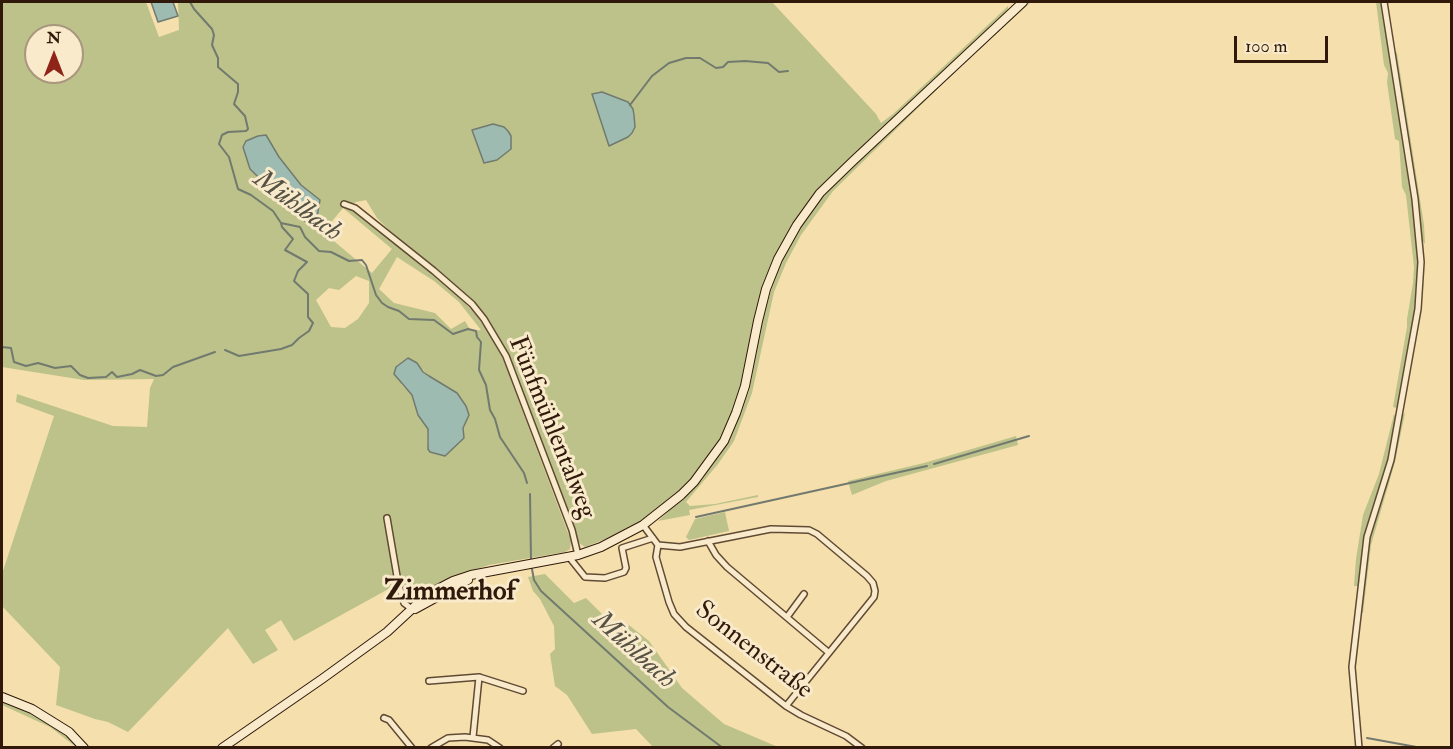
<!DOCTYPE html>
<meta charset="utf-8">
<style>
body{margin:0}
#map{position:relative;width:1453px;height:749px;overflow:hidden;background:#f4dfad;font-family:"IM FELL Double Pica",serif}
canvas{display:block}
.frame{position:absolute;inset:0;border:3px solid #30190b;pointer-events:none}
.north{position:absolute;left:24px;top:24px;width:60px;height:60px;box-sizing:border-box;background:#f8eaca;border:2px solid #a8967e;border-radius:50%;rotate:0deg;font-size:16px;font-weight:700;line-height:24px;text-align:center;color:#30190b}
.north::after{content:'';display:block;margin:auto;width:21px;height:27px;background:#8f2418;clip-path:polygon(50% 0,100% 100%,50% 72%,0 100%)}
.scale{position:absolute;left:1234px;top:36px;width:94px;height:27px;box-sizing:border-box;border:3px solid #30190b;border-top:0;padding-left:8px;font-size:18px;line-height:21px;white-space:nowrap;color:#30190b;-webkit-text-stroke:4px #f8eaca;paint-order:stroke}
</style>
<div id="map">
<canvas width="1453" height="749"></canvas>
<div class="frame"></div>
<div class="north">N</div>
<div class="scale">100 m</div>
</div>
<script>
const ctx = document.querySelector('canvas').getContext('2d');
ctx.lineJoin = 'round';
function paint(path, color) { ctx.fillStyle = color; ctx.fill(path, 'evenodd'); }
const poly = rows => new Path2D(rows.map(r => 'M' + r).join(''));
function strokePath(path, color, width, dash) { ctx.strokeStyle = color; ctx.lineWidth = width; ctx.lineCap = dash ? 'butt' : 'round'; ctx.setLineDash(dash || []); ctx.stroke(path); }
function write(font, color, halo, rows, align = 'center') {
  ctx.font = font + ' "IM FELL Double Pica",serif'; ctx.lineWidth = 6; ctx.setLineDash([]); ctx.textBaseline = 'middle'; ctx.strokeStyle = halo; ctx.fillStyle = color; for (const [text, x, y, turn = 0] of rows) {
    ctx.save(); ctx.translate(x, y); ctx.rotate((+turn || 0) * Math.PI / 180); ctx.textAlign = isNaN(turn) ? turn : align; if (halo) ctx.strokeText(text, 0, 0); ctx.fillText(text, 0, 0); ctx.restore();
  }
}
const green = poly([
 [2,2,146,2,159,37,179,30,178,2,772,2,876,114,881,123,893,114,1008,6,1008,9,831,177,803,210,782,245,768,276,742,387,732,415,718,443,699,470,679,493,657,511,628,530,585,547,579,543,514,367,490,321,473,300,389,230,377,218,366,200,356,202,351,206,455,292,476,315,487,330,503,359,571,541,570,549,565,552,489,565,445,580,431,587,420,597,409,586,405,589,403,581,294,641,281,620,265,630,278,650,253,664,228,628,128,732,108,722,95,719,56,705,60,667,2,606,2,574,54,416,16,402,17,394,113,426,147,427,150,388,154,379,84,380,2,367],
 [36,36,72,36,72,72,36,72],
 [592,94,633,109,635,127,628,137,609,145],
 [266,135,279,157,301,185,320,200,319,212,308,223,250,169,243,147,246,141],
 [343,208,392,249,372,273,323,232],
 [397,257,434,281,459,302,481,330,471,331,465,321,451,329,435,313,394,303,379,289],
 [356,276,369,281,369,303,358,319,345,328,331,327,316,300,329,288,339,290],
 [402,361,417,363,427,375,457,393,466,406,467,412,460,443,452,448,445,456,431,452,428,449,427,439,428,429,418,415,412,395,401,384],
 [1028,2,1031,2,966,61,833,191,801,235,786,263,774,292,752,393,734,441,718,464,686,502,690,506,715,504,758,495,758,497,689,510,690,515,658,521,702,480,723,450,737,421,749,391,762,322,777,270,793,239,808,215,830,189,867,152],
 [1376,2,1382,2,1412,194,1419,264,1417,303,1399,405,1397,408,1393,407,1407,327,1407,319,1413,283,1414,267,1406,195,1402,187,1399,141,1395,139,1387,82,1388,73,1384,65],
 [1394,50,1397,53,1424,225,1425,244,1422,240],
 [1405,413,1395,462,1371,545,1363,613,1359,613,1368,542,1401,416],
 [1394,414,1397,419,1389,460,1366,531,1359,586,1354,586,1356,559,1363,515,1379,474],
 [1016,436,1018,445,886,481,852,495,848,481,924,463],
 [725,512,729,531,689,540,686,537,695,519],
 [545,574,574,603,586,598,614,626,625,622,649,641,682,688,724,724,778,747,653,747,636,729,592,734,567,695,555,686,550,654,555,649,554,626,540,599,533,591,528,577],
 [2,700,39,715,62,729,82,747,76,747,50,727,2,705]
]);
const water = poly([
 [151,2,173,2,178,16,158,22,151,2],
 [602,92,628,102,633,109,634,115,635,127,632,133,628,137,609,146,592,94,602,92],
 [493,124,504,127,508,131,511,136,511,149,497,160,484,163,472,130,493,124],
 [266,135,279,157,301,185,320,200,317,218,308,223,300,218,250,169,243,147,246,141,258,136,266,135],
 [408,358,417,363,423,372,429,376,457,393,466,406,469,415,463,428,464,438,445,456,430,452,428,449,428,429,418,415,412,395,394,374,396,367,408,358]
]);
const stream = poly([
 [190,2,194,9,212,29,214,35,212,45,218,58,218,67,238,84,238,92,234,104,245,116,248,129,246,131,228,132,222,135,219,144,229,157,238,189,251,195,273,211,281,223,300,227,305,237,319,251,331,252,349,261,362,260,366,265,376,295,382,303,388,307,399,311,409,319,434,320,453,334,468,329,476,331,477,337,481,342,479,370,486,385,490,410,495,419,500,437,524,473,527,483],
 [630,105,652,76,669,63,686,58,700,58,716,68,723,67,728,62,745,61,768,63,779,72,788,71],
 [2,347,11,348,14,362,26,366,38,363,55,368,71,366,80,375,88,378,106,377,112,372,117,377,132,374,140,370,156,376,163,375,173,367,215,352],
 [225,350,239,356,281,349,292,345,299,338,309,331,313,323,308,317,308,294,294,281,298,271,307,262,285,250,293,239,282,227,281,223],
 [934,464,1029,436],
 [530,494,531,559],
 [696,517,927,466],
 [532,569,534,580,541,591,668,707,723,748],
 [1367,738,1422,748]
]);
const street = poly([
 [344,204,355,208,434,271,472,304,484,319,506,356,572,530,578,555],
 [387,518,398,582,404,603,413,610],
 [643,525,658,545,656,557,669,602,674,614,686,627,786,706,801,715,846,736,862,748],
 [708,541,716,555,727,567,828,652],
 [658,545,680,547,771,529,809,530,817,534,867,576,873,583,875,591,874,597,786,706],
 [569,557,585,577,605,578,624,572,626,568,622,548,653,538],
 [787,617,804,594],
 [429,681,479,677,523,691],
 [384,718,389,720,412,748],
 [473,737,479,677],
 [431,748,448,738,465,737,488,740,500,748],
 [553,748,558,744],
 [1359,748,1352,667,1367,537,1391,460,1418,309,1421,262,1415,199,1384,2]
]);
const secondary = poly([
 [415,609,468,580],
 [2,697,32,709,69,732,84,748],
 [222,748,322,679,387,632,428,594,453,581,471,575,578,555,601,547,643,525,681,495,694,482,724,441,736,413,745,386,758,321,766,289,778,259,797,225,820,193,853,161,1023,2]
]);
const streetNames = [
 ["Fünfmühlentalweg",551,428,68],
 ["Sonnenstraße",753,651,38]
];
const waterNames = [
 ["Mühlbach",297,207,36],
 ["Mühlbach",633,651,42]
];
const quarterNames = [
 ["Zimmerhof",450,593]
];
paint(green, '#bcc289');
paint(water, '#9ebbb2');
strokePath(water, '#727a6f', 1.5);
strokePath(stream, '#727a6f', 2);
strokePath(street, '#614a34', 8);
strokePath(secondary, '#30190b', 10);
strokePath(street, '#f8eaca', 5);
strokePath(secondary, '#f8eaca', 8);
write('26px', '#30190b', '#f8eaca', streetNames);
write('italic 27px', '#565245', '#f8eaca', waterNames);
write('bold 28px', '#30190b', '#f8eaca', quarterNames);
</script>
